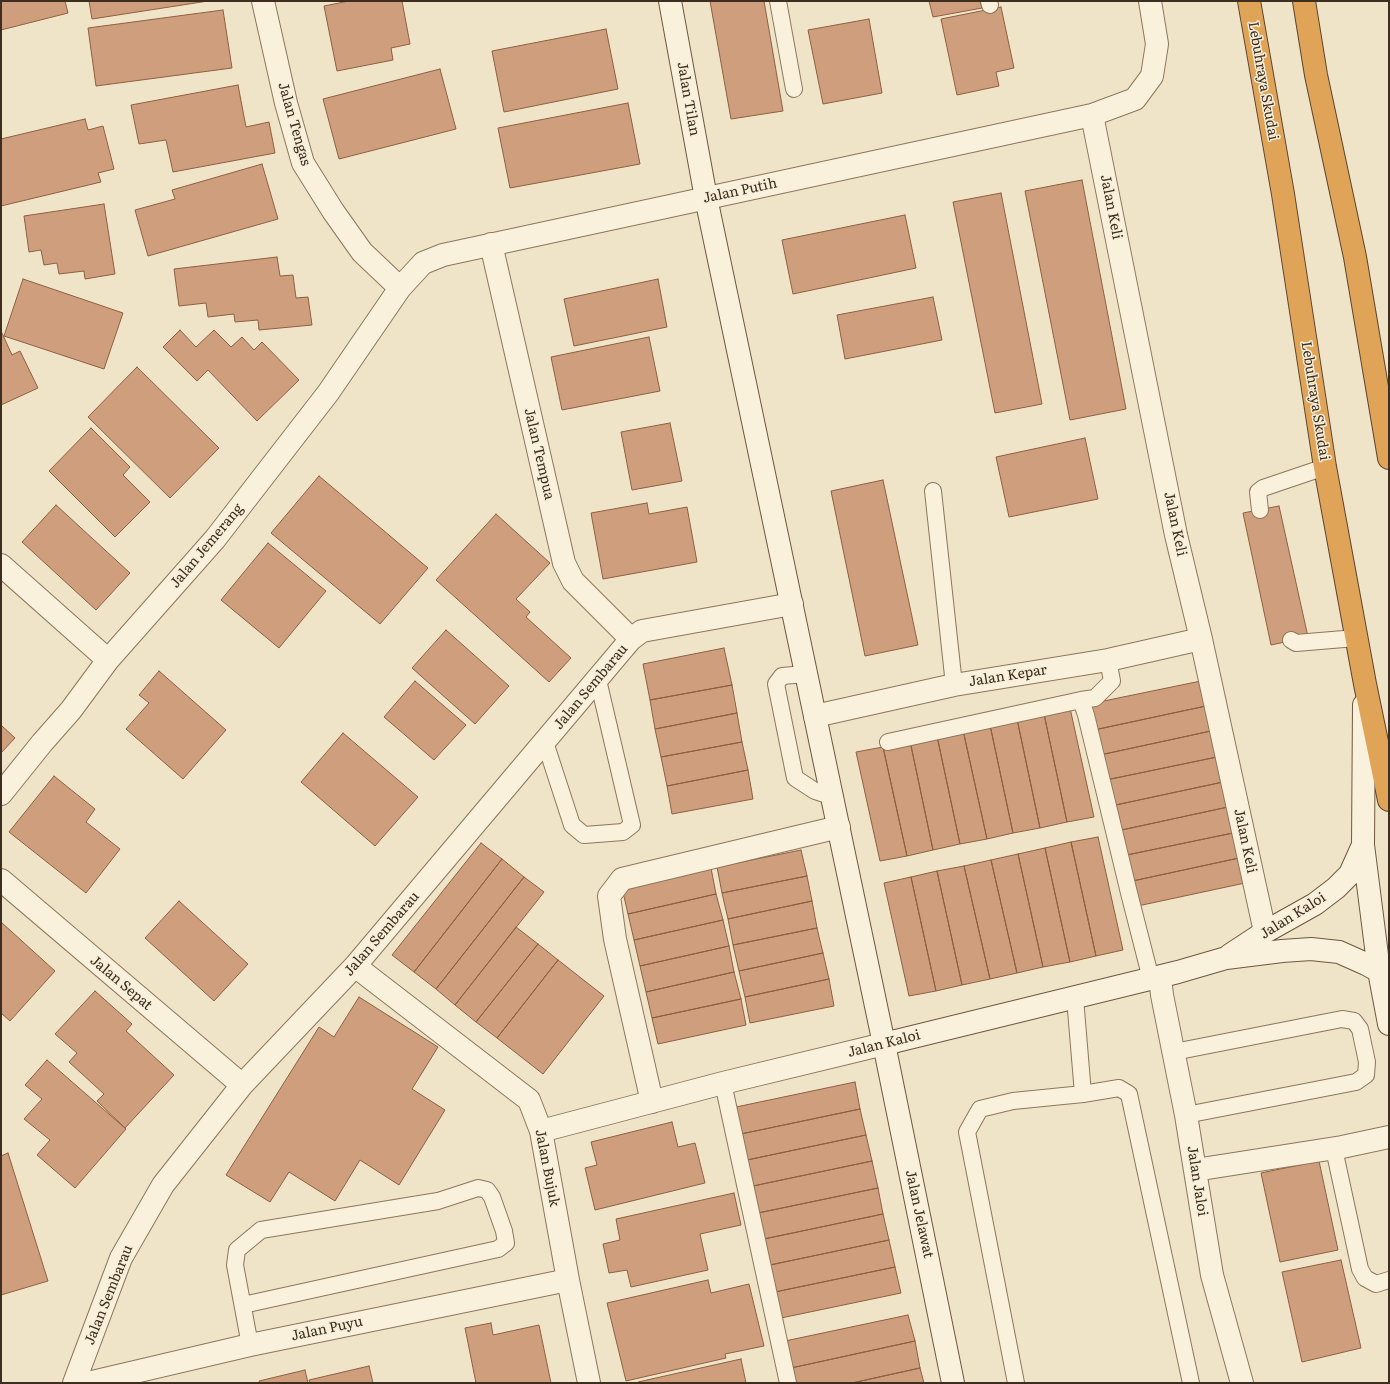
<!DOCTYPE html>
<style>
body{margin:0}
#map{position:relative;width:1390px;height:1384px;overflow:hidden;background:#f0e4c8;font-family:Literata,serif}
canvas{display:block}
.frame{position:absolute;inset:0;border:2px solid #3d2e20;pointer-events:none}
</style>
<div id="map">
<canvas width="1390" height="1384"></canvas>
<div class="frame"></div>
</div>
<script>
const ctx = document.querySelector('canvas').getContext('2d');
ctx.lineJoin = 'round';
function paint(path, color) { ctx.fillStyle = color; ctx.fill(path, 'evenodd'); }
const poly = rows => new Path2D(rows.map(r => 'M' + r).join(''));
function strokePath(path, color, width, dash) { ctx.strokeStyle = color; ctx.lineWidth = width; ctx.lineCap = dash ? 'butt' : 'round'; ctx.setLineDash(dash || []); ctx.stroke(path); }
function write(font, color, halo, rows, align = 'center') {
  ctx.font = font + ' Literata,serif'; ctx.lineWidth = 3; ctx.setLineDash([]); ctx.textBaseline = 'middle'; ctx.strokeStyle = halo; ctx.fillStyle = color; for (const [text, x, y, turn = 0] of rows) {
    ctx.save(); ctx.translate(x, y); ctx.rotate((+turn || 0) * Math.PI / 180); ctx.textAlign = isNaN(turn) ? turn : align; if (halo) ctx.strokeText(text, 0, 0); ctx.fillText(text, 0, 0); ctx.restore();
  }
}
const building = poly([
 [1,1,65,1,68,13,1,30,1,1],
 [89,1,208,1,92,19,89,1],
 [349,1,402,1,410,44,391,48,393,60,337,71,324,6,349,1],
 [710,1,764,1,783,111,731,119,710,1],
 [929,1,980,1,982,8,933,17,929,1],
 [1001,7,1014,68,996,72,999,86,957,95,941,19,1001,7],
 [223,10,232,68,96,86,88,28,223,10],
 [869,19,882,93,823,104,808,30,869,19],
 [606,29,618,89,504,112,492,51,606,29],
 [440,69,456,129,339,159,323,99,440,69],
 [238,85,246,127,269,122,275,153,173,172,166,140,139,144,131,105,238,85],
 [628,103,640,164,510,188,498,128,628,103],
 [85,119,88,130,103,126,114,169,98,173,101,182,1,206,1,139,85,119],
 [262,164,278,219,148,256,135,210,175,199,172,190,262,164],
 [1082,180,1126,409,1070,420,1025,191,1082,180],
 [1001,193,1042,404,995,413,953,202,1001,193],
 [104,204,115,274,85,279,84,271,59,274,57,263,44,265,41,250,29,252,24,216,104,204],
 [905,215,916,268,793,294,782,240,905,215],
 [277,257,280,276,293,275,296,298,308,297,312,325,259,330,258,320,235,322,234,314,208,317,206,303,179,306,174,269,277,257],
 [23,279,123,313,104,369,4,336,23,279],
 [658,279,667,327,574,346,564,299,658,279],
 [933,297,942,340,845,359,837,315,933,297],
 [180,330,196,347,214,330,231,347,242,337,254,350,262,342,299,380,257,421,208,370,197,381,163,347,180,330],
 [1,331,12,355,20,351,38,388,1,405,1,331],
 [649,337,660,391,562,410,551,357,649,337],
 [137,367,219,448,170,498,88,417,137,367],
 [670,423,682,481,632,490,621,432,670,423],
 [91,428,130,467,123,475,150,502,115,537,49,471,91,428],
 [1085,438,1098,499,1009,517,996,457,1085,438],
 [319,476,428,568,380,624,271,533,319,476],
 [883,480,918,645,865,656,831,491,883,480],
 [647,503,649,514,687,507,697,562,603,579,591,513,647,503],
 [56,505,130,573,96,610,22,542,56,505],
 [1279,506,1308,637,1271,645,1243,513,1279,506],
 [496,514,550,563,516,599,530,612,526,617,571,658,549,682,436,580,496,514],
 [268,543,326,591,279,648,221,600,268,543],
 [446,630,509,686,475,724,412,668,446,630],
 [724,648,732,685,650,700,643,664,724,648],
 [159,671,226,730,183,779,126,729,149,703,139,695,159,671],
 [415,681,466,725,434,760,384,717,415,681],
 [1201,681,1206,706,1094,730,1089,704,1201,681],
 [732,685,737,713,655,729,650,700,732,685],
 [1206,706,1211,731,1100,755,1094,730,1206,706],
 [1070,708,1094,817,1067,822,1044,714,1070,708],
 [737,713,742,742,661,757,655,729,737,713],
 [1044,714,1067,822,1040,828,1017,719,1044,714],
 [1017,719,1040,828,1013,833,990,725,1017,719],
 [1,725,15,738,1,753,1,725],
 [990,725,1013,833,987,839,963,730,990,725],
 [963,730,987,839,960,844,937,736,963,730],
 [1211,731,1217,757,1106,780,1100,755,1211,731],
 [343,733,418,797,375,846,301,782,343,733],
 [937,736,960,844,933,850,910,741,937,736],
 [910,741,933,850,907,856,883,747,910,741],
 [742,742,748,770,667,786,661,757,742,742],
 [883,747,907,856,880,861,856,752,883,747],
 [1217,757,1223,782,1111,806,1106,780,1217,757],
 [748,770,753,799,672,814,667,786,748,770],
 [54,776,95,809,86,822,120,849,86,893,9,832,54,776],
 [1223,782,1228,807,1117,831,1111,806,1223,782],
 [1228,807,1233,833,1122,856,1117,831,1228,807],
 [1233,833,1239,858,1128,882,1122,856,1233,833],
 [1098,837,1123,950,1096,956,1071,842,1098,837],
 [1071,842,1096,956,1070,962,1045,848,1071,842],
 [481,843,502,859,414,972,392,955,481,843],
 [1045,848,1070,962,1043,967,1018,854,1045,848],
 [801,850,807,876,722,893,717,867,801,850],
 [1018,854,1043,967,1017,973,991,860,1018,854],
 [1239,858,1245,883,1133,907,1128,882,1239,858],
 [502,859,524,877,436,989,414,972,502,859],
 [991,860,1017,973,990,979,964,866,991,860],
 [964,866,990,979,962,985,937,871,964,866],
 [711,868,716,894,628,914,622,888,711,868],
 [937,871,962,985,936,991,911,877,937,871],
 [807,876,812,901,728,919,722,893,807,876],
 [524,877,544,892,455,1005,436,989,524,877],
 [911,877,936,991,909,996,884,883,911,877],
 [716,894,723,920,634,940,628,914,716,894],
 [179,901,248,964,214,1001,145,938,179,901],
 [812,901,817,928,733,945,728,919,812,901],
 [723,920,729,946,640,966,634,940,723,920],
 [1,922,55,971,10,1021,1,1013,1,922],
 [516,927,538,944,476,1022,455,1005,516,927],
 [817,928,823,953,739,971,733,945,817,928],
 [538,944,558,960,497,1038,476,1022,538,944],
 [729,946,734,972,646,992,640,966,729,946],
 [823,953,829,979,745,997,739,971,823,953],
 [558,960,604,996,543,1074,497,1038,558,960],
 [734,972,741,999,652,1018,646,992,734,972],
 [829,979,834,1006,750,1023,745,997,829,979],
 [95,991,132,1024,126,1031,174,1075,125,1128,97,1101,104,1094,69,1062,77,1053,55,1034,95,991],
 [359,997,438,1047,412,1089,445,1110,399,1185,360,1160,335,1201,289,1172,270,1202,226,1175,319,1027,334,1037,359,997],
 [741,999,746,1025,658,1044,652,1018,741,999],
 [47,1060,126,1129,75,1188,37,1155,50,1140,24,1119,42,1099,25,1085,47,1060],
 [855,1082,860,1109,741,1134,736,1107,855,1082],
 [860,1109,866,1135,747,1160,741,1134,860,1109],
 [672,1122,678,1147,695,1143,705,1183,595,1210,585,1168,597,1165,591,1142,672,1122],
 [866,1135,872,1161,753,1186,747,1160,866,1135],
 [8,1153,48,1281,1,1295,1,1156,8,1153],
 [872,1161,878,1188,758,1213,753,1186,872,1161],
 [1319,1161,1338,1250,1280,1262,1261,1173,1319,1161],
 [878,1188,883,1214,764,1239,758,1213,878,1188],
 [734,1193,741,1225,700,1234,708,1270,631,1287,627,1270,609,1273,603,1244,620,1240,616,1219,734,1193],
 [883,1214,889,1240,770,1265,764,1239,883,1214],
 [889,1240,895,1267,775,1292,770,1265,889,1240],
 [1341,1260,1361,1348,1302,1362,1282,1272,1341,1260],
 [895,1267,901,1293,781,1318,775,1292,895,1267],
 [708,1280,711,1293,749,1284,764,1346,725,1354,726,1358,626,1381,607,1303,708,1280],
 [908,1315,915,1341,791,1368,785,1341,908,1315],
 [491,1323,493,1335,539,1325,551,1383,476,1383,465,1328,491,1323],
 [915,1341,920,1368,852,1383,794,1383,791,1368,915,1341],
 [741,1359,746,1383,638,1383,638,1382,741,1359],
 [369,1366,373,1383,310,1383,309,1380,369,1366],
 [920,1368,924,1383,852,1383,920,1368],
 [305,1370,308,1383,260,1383,259,1381,305,1370]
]);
const lane = poly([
 [778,1,794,89],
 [989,1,990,5],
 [933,491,954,685],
 [1260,510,1258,492,1263,488,1325,467],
 [1291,640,1296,643,1356,638],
 [806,674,782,676,776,684,795,778,815,791,824,794,832,795],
 [1081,700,1095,698,1112,681,1108,660],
 [545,742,572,825,584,835,623,832,632,825,598,680],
 [888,742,1081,700,1086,715,1129,893,1151,979],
 [1075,998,1083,1094],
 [1174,1052,1342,1019,1354,1021,1360,1029,1367,1062,1366,1075,1356,1082,1186,1115],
 [723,1083,788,1383],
 [1334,1149,1360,1269,1365,1278,1376,1284,1389,1280],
 [243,1305,498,1249,506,1243,504,1231,492,1197,487,1190,478,1188,438,1201,261,1230,237,1250,235,1265,250,1345],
 [1016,1383,967,1132,980,1109,1013,1101,1083,1094,1119,1088,1129,1094,1191,1383]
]);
const street = poly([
 [263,1,286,103,303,163,333,211,362,252,400,288],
 [1092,115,1176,535,1201,639,1265,932],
 [491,244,564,563,573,581,631,639],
 [1,565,108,660],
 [815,716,954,685,1108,660,1201,639],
 [1,794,42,743,71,710,108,660,215,539,328,393,400,288,423,263,443,255,1092,115,1135,99,1152,76,1157,44,1150,1],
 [1,880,242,1085],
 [355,966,529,1100,541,1131,568,1280,589,1383],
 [1160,977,1162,995,1186,1115,1212,1275,1242,1383],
 [652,1102,615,939,609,896,622,879,839,827],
 [541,1131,723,1083,884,1044],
 [1195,1170,1342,1147,1389,1137],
 [74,1383,121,1258,163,1185,242,1085,355,966,631,639,642,631,792,604],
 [88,1383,250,1345,568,1280]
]);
const secondary = poly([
 [670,1,706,198,884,1044,953,1383],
 [1364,705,1363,845,1379,971,1389,1024],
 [1230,955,1265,932,1315,904,1336,888,1350,874,1363,845],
 [884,1044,1178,972,1226,958,1282,951,1311,949,1339,952,1366,964,1379,971]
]);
const highway = poly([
 [1249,1,1283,194,1325,467,1365,684,1389,800],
 [1304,1,1316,75,1355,257,1389,458]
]);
const streetNames = [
 ["Lebuhraya Skudai",1263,81,80],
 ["Jalan Tilan",688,99,80],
 ["Jalan Tengas",294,124,74],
 ["Jalan Putih",740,191,-12],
 ["Jalan Keli",1111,207,79],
 ["Lebuhraya Skudai",1315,401,81],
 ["Jalan Tempua",539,454,77],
 ["Jalan Keli",1175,524,78],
 ["Jalan Jemerang",207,546,-50],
 ["Jalan Kepar",1008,676,-9],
 ["Jalan Sembarau",591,687,-50],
 ["Jalan Keli",1245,841,78],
 ["Jalan Kaloi",1293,916,-32],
 ["Jalan Sembarau",382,934,-49],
 ["Jalan Sepat",121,983,40],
 ["Jalan Kaloi",884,1044,-14],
 ["Jalan Bujuk",547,1168,79],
 ["Jalan Jaloi",1197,1181,81],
 ["Jalan Jelawat",919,1214,78],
 ["Jalan Sembarau",109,1295,-68],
 ["Jalan Puyu",327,1329,-12]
];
paint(building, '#cf9f7d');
strokePath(building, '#8d5f41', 1);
strokePath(lane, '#8d765c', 18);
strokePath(street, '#8d765c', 24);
strokePath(secondary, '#6f573f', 24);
strokePath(highway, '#5b4430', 24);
strokePath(lane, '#faf1dc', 16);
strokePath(street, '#faf1dc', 22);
strokePath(secondary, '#faf1dc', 22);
strokePath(highway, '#e0a458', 22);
write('14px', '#3d2e20', '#f7eed8', streetNames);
</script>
